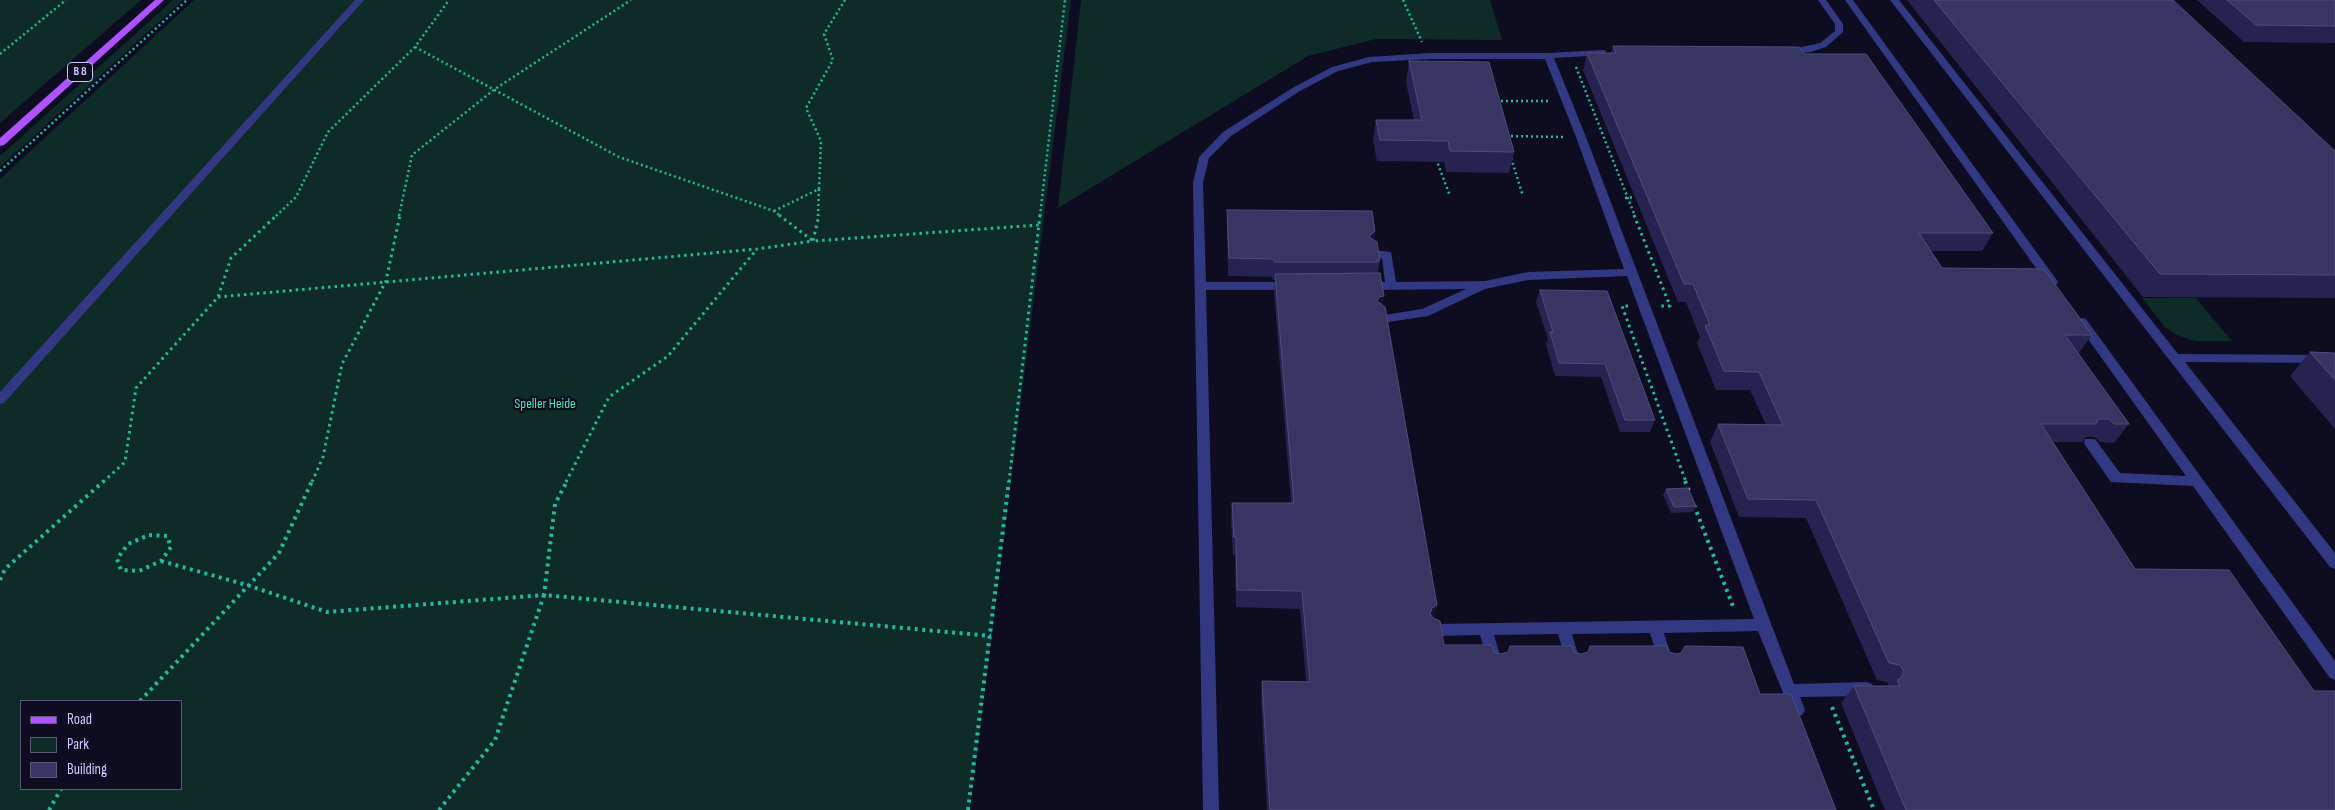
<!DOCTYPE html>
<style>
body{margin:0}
#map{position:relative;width:2335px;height:810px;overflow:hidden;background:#0d0c21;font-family:"Sofia Sans Condensed",sans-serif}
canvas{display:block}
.legend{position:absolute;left:20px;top:700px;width:162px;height:90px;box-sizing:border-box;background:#0d0c21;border:1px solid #5a597a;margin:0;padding:6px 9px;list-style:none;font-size:15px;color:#cdccff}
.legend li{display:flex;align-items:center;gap:10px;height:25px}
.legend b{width:25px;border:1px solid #5a597a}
</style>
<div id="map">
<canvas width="2335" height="810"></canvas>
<ul class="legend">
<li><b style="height:6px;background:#ae53ff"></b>Road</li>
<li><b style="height:14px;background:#0e2b28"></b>Park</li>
<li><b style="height:14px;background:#393563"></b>Building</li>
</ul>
</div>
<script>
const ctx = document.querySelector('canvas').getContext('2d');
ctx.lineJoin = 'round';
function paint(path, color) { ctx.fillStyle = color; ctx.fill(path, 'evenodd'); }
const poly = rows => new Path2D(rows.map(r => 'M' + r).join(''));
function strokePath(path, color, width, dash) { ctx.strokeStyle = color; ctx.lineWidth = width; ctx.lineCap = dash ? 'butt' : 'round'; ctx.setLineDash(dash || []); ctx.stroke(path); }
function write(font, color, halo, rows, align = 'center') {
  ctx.font = font + ' "Sofia Sans Condensed",sans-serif'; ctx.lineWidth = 4.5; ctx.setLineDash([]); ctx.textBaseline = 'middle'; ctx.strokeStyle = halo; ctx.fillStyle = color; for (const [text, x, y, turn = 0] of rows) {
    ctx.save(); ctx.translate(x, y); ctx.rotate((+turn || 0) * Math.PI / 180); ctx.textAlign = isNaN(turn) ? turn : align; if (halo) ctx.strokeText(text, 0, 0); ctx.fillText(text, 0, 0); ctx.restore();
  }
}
const green = poly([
 [0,0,141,0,0,123],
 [173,0,183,0,0,167,0,156],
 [194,0,357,0,0,396,0,179],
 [363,0,1071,0,970,810,0,810,0,405],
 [21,701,181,701,181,789,21,789],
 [1081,0,1490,0,1502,40,1376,39,1308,56,1058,208],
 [2142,298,2196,298,2232,341,2195,341,2177,335,2165,327]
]);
const pathFar2 = poly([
 [1403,0,1422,42],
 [415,47,619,157,774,211,780,216],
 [0,54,66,0],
 [1576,67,1635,216],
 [1496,101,1550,101],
 [1506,136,1565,137],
 [1511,158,1523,196],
 [1436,159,1450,196],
 [0,171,187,0],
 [1625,198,1635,197],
 [774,211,819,189,821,141,806,108,833,60,824,34,845,0],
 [276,216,296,197,328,132,415,47,449,0],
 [399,216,412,155,495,89,631,0],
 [818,216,819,189],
 [1040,216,1065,0]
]);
const pathFar1 = poly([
 [779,215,813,241,1039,225],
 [1634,215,1670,306,1661,306],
 [218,297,757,249,813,241,819,215],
 [1628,306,1622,306,1686,482],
 [103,482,125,462,136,388,218,297,231,258,277,215],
 [312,482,323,457,342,364,386,281,400,215],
 [566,482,609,397,668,356,757,249],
 [1009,482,1040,215]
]);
const path = poly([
 [1685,481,1690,494],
 [1694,505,1734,609],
 [149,535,167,536,171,547,161,561,139,571,121,570,117,559,128,544,149,535],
 [161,561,247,585,327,612,544,595,555,504,567,481],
 [0,580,5,569,104,481],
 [140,701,279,553,312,481],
 [1832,707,1874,810],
 [49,810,61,789],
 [439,810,495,740,544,595,991,636],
 [968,810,1009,481]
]);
const lane = poly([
 [355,0,364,0,4,403,0,404,0,392,355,0],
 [1818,0,1826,0,1843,24,1843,32,1826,47,1811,52,1783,55,1783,51,1820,43,1835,31,1835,24,1818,0],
 [1845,0,1853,0,2056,279,2058,282,2056,285,2048,285,1845,0],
 [1890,0,1899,0,2178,354,2335,355,2335,363,2185,362,2335,553,2335,569,2330,567,1890,0],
 [1603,50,1606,51,1606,55,1554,58,1586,137,1794,684,1867,682,1872,684,1875,689,1872,694,1867,696,1800,697,1805,710,1802,715,1797,717,1792,715,1758,631,1664,633,1673,662,1671,667,1666,668,1661,667,1659,662,1650,633,1572,634,1580,661,1578,666,1573,667,1568,666,1566,661,1558,634,1494,635,1502,662,1500,667,1495,668,1490,667,1488,662,1480,635,1434,636,1429,634,1427,630,1429,626,1434,624,1754,619,1627,276,1528,280,1485,289,1428,316,1382,323,1376,319,1378,316,1422,309,1466,289,1366,290,1360,286,1366,282,1385,282,1382,258,1374,258,1368,254,1374,250,1391,252,1396,282,1485,281,1528,272,1624,269,1576,137,1545,59,1429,59,1372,62,1338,71,1300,91,1231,136,1209,158,1203,183,1206,282,1291,282,1297,286,1291,290,1206,290,1219,810,1203,810,1193,183,1199,157,1223,132,1294,87,1332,67,1369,57,1429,53,1548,53,1603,50],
 [2082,318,2086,319,2335,661,2335,680,2330,678,2193,486,2111,482,2085,445,2084,442,2085,439,2095,439,2120,473,2186,476,2078,325,2076,322,2078,319,2082,318]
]);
const primary = poly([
 [155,0,164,0,4,145,0,146,0,138,155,0]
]);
const wall = poly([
 [1907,0,2173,0,2335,151,2335,298,2143,297],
 [2197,0,2335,0,2335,43,2244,42],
 [1613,46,1804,54,1993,233,1982,251,1930,251,1942,268,2092,335,2079,353,2078,353,2129,424,2114,443,2100,442,2095,437,2086,437,2082,442,2053,442,2135,569,2335,810,1885,810,1841,703,1854,686,1889,686,1887,682,1877,680,1806,518,1739,517,1710,442,1718,424,1766,425,1750,390,1716,390,1697,343,1700,337,1686,302,1678,302,1583,70,1587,53,1611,53],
 [1409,61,1514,152,1509,173,1446,172,1444,162,1377,161,1373,141,1376,120,1414,120,1406,82],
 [1227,210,1375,231,1374,240,1380,260,1378,273,1384,296,1382,305,1437,605,1434,619,1444,645,1494,652,1500,654,1574,652,1581,654,1669,652,1760,694,1836,810,1267,810,1261,698,1262,681,1306,681,1300,609,1236,607,1235,555,1233,555,1231,521,1232,503,1291,503,1274,292,1275,280,1273,280,1272,277,1228,276,1227,228],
 [1540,290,1655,420,1650,432,1620,432,1601,377,1555,376,1546,344,1548,339,1536,302],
 [2310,352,2335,353,2335,429,2290,376],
 [1666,489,1696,506,1693,512,1671,513,1663,495]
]);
const shadedWall = poly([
 [1375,231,1373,249,1369,237],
 [1384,296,1381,314,1377,301,1379,297],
 [1437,605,1433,622,1430,614,1432,608]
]);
const building = poly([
 [1934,0,2173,0,2335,151,2335,275,2160,274,1934,0],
 [2227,0,2335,0,2335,26,2256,25,2227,0],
 [1613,46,1799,47,1804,54,1866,54,1993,233,1919,233,1942,268,2044,269,2092,335,2065,335,2129,424,2114,424,2109,419,2098,419,2096,424,2041,424,2135,569,2229,570,2314,691,2335,691,2335,810,1906,810,1854,686,1900,686,1897,680,1901,678,1904,671,1900,665,1889,663,1816,500,1748,499,1718,424,1783,425,1759,372,1724,371,1705,325,1710,325,1693,284,1684,284,1587,53,1616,53,1613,46],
 [1409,61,1489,62,1514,152,1450,151,1448,141,1380,140,1376,120,1422,120,1409,61],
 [1227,210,1372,211,1375,231,1369,237,1377,242,1380,260,1378,260,1378,262,1274,262,1274,259,1229,258,1227,210],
 [1380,273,1384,296,1379,297,1377,301,1385,307,1437,605,1432,608,1430,614,1433,618,1440,621,1444,645,1492,645,1494,652,1500,654,1508,652,1510,646,1572,646,1574,652,1581,654,1588,652,1590,646,1667,646,1669,652,1676,654,1681,653,1685,646,1743,647,1760,694,1791,694,1836,810,1270,810,1262,681,1310,682,1302,591,1237,590,1236,537,1234,537,1232,503,1294,503,1275,274,1380,273],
 [1540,290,1607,291,1655,420,1625,420,1605,364,1559,363,1550,332,1553,332,1540,290],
 [2310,352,2335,353,2335,380,2310,352],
 [1688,488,1696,506,1674,507,1666,489,1688,488]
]);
const shields = [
 [80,72,25]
];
const shieldNames = [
 ["B 8",80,72]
];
const parkNames = [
 ["Speller Heide",545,404]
];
paint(green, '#0e2b28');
strokePath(pathFar2, '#26b9a2', 2.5, [2, 3]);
strokePath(pathFar1, '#26b9a2', 3, [2.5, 4]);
strokePath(path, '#26b9a2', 4, [3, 4.5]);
paint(lane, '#333883');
paint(primary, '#ae53ff');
paint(wall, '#272350');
paint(shadedWall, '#151235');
paint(building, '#393563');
strokePath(building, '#504d7b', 1);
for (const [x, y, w] of shields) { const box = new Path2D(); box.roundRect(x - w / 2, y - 9.5, w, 19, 4); ctx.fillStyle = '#0d0c21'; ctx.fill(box); strokePath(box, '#cdccff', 1); }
write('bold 12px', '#cdccff', null, shieldNames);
write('14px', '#50e6b2', '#0d0c21', parkNames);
</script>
